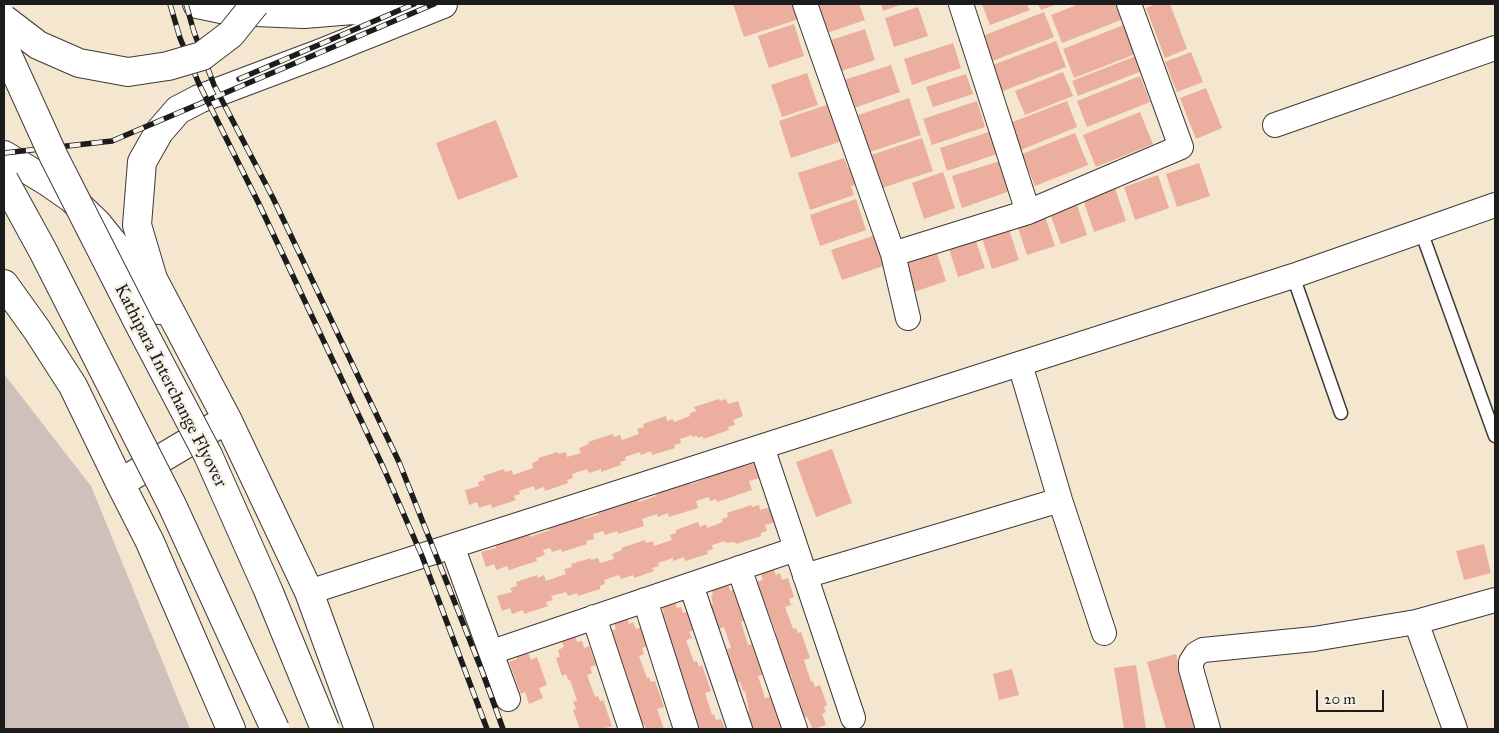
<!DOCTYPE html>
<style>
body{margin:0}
#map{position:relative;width:1499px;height:733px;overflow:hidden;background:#f4e6cf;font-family:"IM FELL Great Primer",serif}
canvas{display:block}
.frame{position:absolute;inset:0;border:5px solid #1c1c1c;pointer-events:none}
.scale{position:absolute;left:1316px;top:690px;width:68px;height:22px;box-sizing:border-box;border:2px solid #1c1c1c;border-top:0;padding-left:6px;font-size:15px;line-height:18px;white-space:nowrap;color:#1c1c1c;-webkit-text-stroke:4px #f7f3e8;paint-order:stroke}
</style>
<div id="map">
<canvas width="1499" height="733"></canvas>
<div class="frame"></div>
<div class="scale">20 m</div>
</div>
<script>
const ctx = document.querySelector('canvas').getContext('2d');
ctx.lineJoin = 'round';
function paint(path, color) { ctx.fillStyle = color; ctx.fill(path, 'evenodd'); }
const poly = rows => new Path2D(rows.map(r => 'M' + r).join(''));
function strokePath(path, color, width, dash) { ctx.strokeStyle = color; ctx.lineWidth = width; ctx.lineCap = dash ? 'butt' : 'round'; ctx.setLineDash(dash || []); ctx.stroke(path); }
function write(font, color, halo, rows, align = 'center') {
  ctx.font = font + ' "IM FELL Great Primer",serif'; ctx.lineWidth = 5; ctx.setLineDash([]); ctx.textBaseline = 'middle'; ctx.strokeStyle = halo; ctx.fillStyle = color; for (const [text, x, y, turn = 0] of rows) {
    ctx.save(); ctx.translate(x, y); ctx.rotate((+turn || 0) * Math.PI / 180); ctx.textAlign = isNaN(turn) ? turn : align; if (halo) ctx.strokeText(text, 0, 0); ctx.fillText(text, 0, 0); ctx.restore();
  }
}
const industrial = poly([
 [4,374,91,486,190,729,4,729]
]);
const building = poly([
 [733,4,801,4,805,17,744,37],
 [807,4,859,4,865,20,818,36],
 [881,4,903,4,883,11],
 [982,4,1027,4,1030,10,990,25],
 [1038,4,1058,4,1041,10],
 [1079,4,1115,4,1121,20,1062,43,1051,15],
 [1156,4,1170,4,1187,49,1165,58,1146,8],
 [918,7,928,36,894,47,885,18],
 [1044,12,1054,37,990,62,980,37],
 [1131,22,1143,51,1074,78,1063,49],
 [794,24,804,56,769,68,758,36],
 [865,29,875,60,835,73,825,42],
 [1056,41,1066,67,1000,92,990,66],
 [953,43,961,68,912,85,904,59],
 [1191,52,1203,82,1177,92,1165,62],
 [1136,56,1142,71,1078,96,1072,81],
 [891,65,900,92,854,108,844,80],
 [1063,72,1073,96,1025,115,1015,91],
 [807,73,818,105,782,117,771,85],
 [966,74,973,94,933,107,926,87],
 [1140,76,1150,102,1087,127,1077,101],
 [1206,88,1222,128,1196,139,1180,98],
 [909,98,921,135,870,152,858,115],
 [977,101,985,127,932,145,923,119],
 [1067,101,1077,127,1021,150,1010,123],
 [832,103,845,140,791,158,779,121],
 [1140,112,1153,144,1096,167,1083,135],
 [496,120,518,177,458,200,436,143],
 [992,131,1000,153,947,171,940,148],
 [1075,133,1088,165,1035,186,1022,154],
 [922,138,933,171,873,191,862,158],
 [844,158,848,168,856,165,861,183,851,186,854,195,810,210,798,173],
 [1000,161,1010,191,962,208,952,176],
 [1199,163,1210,196,1177,207,1166,174],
 [943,172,955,208,924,219,912,183],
 [1158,175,1169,208,1135,220,1124,187],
 [1115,188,1126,221,1094,232,1083,199],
 [856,199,866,230,820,246,810,215],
 [1076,202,1087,235,1061,244,1049,211],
 [1044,213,1055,246,1027,255,1016,222],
 [1009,229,1019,260,992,269,982,238],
 [879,234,889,264,842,280,831,250],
 [975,238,985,268,958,277,948,246],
 [936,250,946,281,914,292,904,261],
 [719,399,720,401,726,399,728,404,738,401,743,416,733,420,735,425,728,427,729,430,703,439,703,436,698,438,697,436,692,437,692,435,680,439,681,443,674,445,675,448,652,455,651,451,641,455,640,452,625,457,626,460,620,462,621,465,601,472,601,469,589,473,587,469,572,474,573,478,567,480,568,483,545,491,544,487,535,490,534,486,519,491,520,494,514,496,516,500,492,508,491,504,479,508,477,502,469,505,465,490,479,486,478,482,485,480,483,476,504,469,505,472,512,470,513,475,533,468,532,463,539,460,538,458,558,452,559,454,566,452,567,457,581,453,579,448,589,444,588,442,613,434,614,437,620,435,622,440,639,434,637,429,644,427,643,424,666,416,667,421,673,419,674,422,690,416,690,413,696,411,694,407],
 [832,449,852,503,816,517,796,462],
 [743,461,745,466,755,463,760,478,749,481,752,490,717,502,716,499,710,501,709,497,696,501,698,508,669,517,668,513,658,517,657,514,642,519,644,526,618,534,617,531,605,535,603,531,593,534,594,539,586,541,587,544,562,552,561,549,552,552,550,548,543,550,545,555,536,558,537,561,509,570,507,566,496,570,494,564,486,567,481,552,496,548,495,544,528,531,530,537,550,530,548,525,582,514,584,519,598,515,596,510,637,497,639,502,656,496,654,491,690,480,691,484,707,478,706,475],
 [751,505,752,507,759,505,760,510,771,507,776,522,765,525,767,531,761,533,761,536,736,544,735,542,725,543,725,541,712,545,713,549,707,551,708,554,685,561,684,557,673,561,673,558,658,563,659,566,652,568,654,571,634,578,633,575,621,579,619,575,604,580,605,584,600,586,600,589,578,596,577,593,568,596,566,592,551,596,553,600,546,602,548,606,524,614,523,610,512,614,510,608,502,611,497,596,512,592,510,588,517,586,516,582,537,575,538,578,544,575,546,581,566,574,564,569,572,567,571,564,591,558,591,560,598,558,600,563,614,559,612,554,622,550,621,548,645,540,646,543,653,541,654,546,672,540,670,535,676,533,676,530,698,522,700,527,706,524,707,528,723,522,722,519,728,517,727,513],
 [1484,544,1491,573,1464,580,1456,551],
 [771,562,776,575,780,573,782,580,788,578,794,597,789,599,791,605,785,607,793,629,796,628,798,633,801,632,810,658,804,660,811,682,813,681,815,687,820,685,827,705,824,707,826,712,822,714,826,725,813,729,807,717,804,718,802,712,798,713,792,696,796,695,791,675,789,676,786,666,781,668,772,634,776,633,768,612,766,613,755,590,759,589,756,582,763,580,758,566],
 [726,577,730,591,737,588,747,619,741,622,748,645,755,643,765,674,758,676,765,698,772,696,782,728,777,729,751,729,746,712,749,711,745,691,743,691,740,682,735,683,727,657,729,656,727,649,731,648,724,627,718,629,711,605,713,604,711,596,713,595,709,583],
 [672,595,677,608,681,607,683,613,689,611,695,630,689,632,692,638,686,640,694,662,697,661,699,667,702,665,711,691,705,693,712,715,714,714,716,720,721,719,725,729,697,729,692,708,690,709,657,615,664,613,659,600],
 [625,610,629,624,633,622,636,629,641,627,648,646,642,648,644,654,639,656,647,678,649,677,651,682,655,681,664,707,657,709,664,729,646,729,644,724,642,725,625,683,629,681,622,661,619,662,610,631,616,629,611,615],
 [573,629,577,642,582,641,584,648,589,646,596,665,590,667,592,673,587,675,595,697,598,696,600,701,603,700,612,726,605,728,605,729,580,729,573,710,576,709,573,702,577,700,570,680,568,680,566,674,562,676,556,658,560,657,558,650,564,647,559,634],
 [525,645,531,660,537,657,547,685,539,688,543,698,529,704,525,692,521,694,509,662,517,659,514,650],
 [1176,654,1197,729,1166,729,1147,662],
 [1136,665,1146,729,1124,729,1114,668],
 [1012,669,1019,695,999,700,993,674]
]);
const service = poly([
 [1421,231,1495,436],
 [1293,276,1341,413]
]);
const minor = poly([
 [805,4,893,254,908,318],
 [961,4,1028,212],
 [1275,125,1495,48],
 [893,254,1028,212,1181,147,1129,4],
 [1020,364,1060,500,1104,633],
 [762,447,853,718],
 [452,546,508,699],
 [739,568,795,729],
 [805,576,1060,500],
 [691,585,740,729],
 [309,592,1293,276,1495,205],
 [645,600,686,729],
 [594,617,631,729],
 [1416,622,1455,729],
 [492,652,796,549],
 [1208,729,1191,669,1191,662,1196,654,1203,650,1314,639,1416,622,1495,600]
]);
const tertiary = poly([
 [4,155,48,182,71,198,97,223,122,254,159,310]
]);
const primary = poly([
 [197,4,231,11,304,14,353,10,408,15],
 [4,284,37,330,73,386,120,483,150,542,231,729],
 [120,483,219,424],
 [359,729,309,592,227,419,153,279,137,225,142,162,159,132,178,110,199,99,321,53,443,4]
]);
const rail = poly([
 [170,4,180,38,199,84,259,204,384,469,422,556,487,729],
 [186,4,194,32,214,85,273,198,399,462,482,671,503,729],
 [239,79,414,4],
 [4,153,112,141,434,4]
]);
const primaryBridge = poly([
 [4,19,38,45,79,63,128,72,168,66,202,56,231,34,255,4],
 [4,47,54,157,139,324,208,455,268,590,325,729],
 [4,180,43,251,172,505,275,729]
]);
const streetNames = [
 ["Kathipara Interchange Flyover",170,386,63]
];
paint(industrial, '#cfc0bb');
paint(building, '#ecae9f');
strokePath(service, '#3c3a37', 15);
strokePath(minor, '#3c3a37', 26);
strokePath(tertiary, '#3c3a37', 30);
strokePath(primary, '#3c3a37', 30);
strokePath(service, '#fff', 12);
strokePath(minor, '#fff', 24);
strokePath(tertiary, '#fff', 28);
strokePath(primary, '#fff', 28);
strokePath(rail, '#1c1c1c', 5.5);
strokePath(rail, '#f7f3e8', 4, [11]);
strokePath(primaryBridge, '#3c3a37', 30, []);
strokePath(primaryBridge, '#fff', 28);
write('18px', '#1c1c1c', '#f7f3e8', streetNames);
</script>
